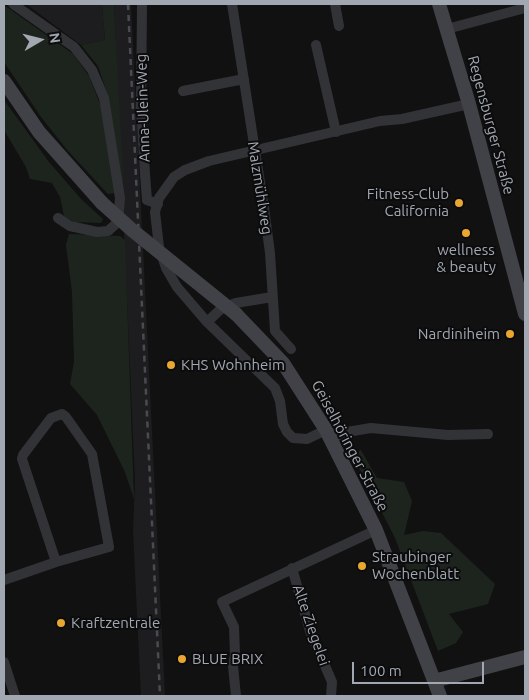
<!DOCTYPE html>
<meta charset="utf-8">
<style>
body{margin:0}
#map{position:relative;width:529px;height:700px;overflow:hidden;background:#111112;font-family:Ubuntu,sans-serif}
canvas{display:block}
.frame{position:absolute;inset:0;border:5px solid #a2a8b2;pointer-events:none}
.north{position:absolute;left:15px;top:15px;width:50px;height:50px;-webkit-text-stroke:4px #0c0c0d;paint-order:stroke;rotate:82deg;font-size:14px;font-weight:700;line-height:20px;text-align:center;color:#a2a8b2}
.north::after{content:'';display:block;margin:auto;width:18px;height:22px;background:#a2a8b2;clip-path:polygon(50% 0,100% 100%,50% 72%,0 100%)}
.scale{position:absolute;left:352px;top:662px;width:132px;height:22px;box-sizing:border-box;border:2px solid #a2a8b2;border-top:0;padding-left:6px;font-size:15px;line-height:18px;white-space:nowrap;color:#a2a8b2;-webkit-text-stroke:4px #0c0c0d;paint-order:stroke}
</style>
<div id="map">
<canvas width="529" height="700"></canvas>
<div class="frame"></div>
<div class="north">N</div>
<div class="scale">100 m</div>
</div>
<script>
const ctx = document.querySelector('canvas').getContext('2d');
ctx.lineJoin = 'round';
function paint(path, color) { ctx.fillStyle = color; ctx.fill(path, 'evenodd'); }
const poly = rows => new Path2D(rows.map(r => 'M' + r).join(''));
function strokePath(path, color, width, dash) { ctx.strokeStyle = color; ctx.lineWidth = width; ctx.lineCap = dash ? 'butt' : 'round'; ctx.setLineDash(dash || []); ctx.stroke(path); }
function write(font, color, halo, rows, align = 'center') {
  ctx.font = font + ' Ubuntu,sans-serif'; ctx.lineWidth = 4; ctx.setLineDash([]); ctx.textBaseline = 'middle'; ctx.strokeStyle = halo; ctx.fillStyle = color; for (const [text, x, y, turn = 0] of rows) {
    ctx.save(); ctx.translate(x, y); ctx.rotate((+turn || 0) * Math.PI / 180); ctx.textAlign = isNaN(turn) ? turn : align; if (halo) ctx.strokeText(text, 0, 0); ctx.fillText(text, 0, 0); ctx.restore();
  }
}
const built = poly([
 [26,4,102,4,105,40,81,45],
 [114,4,131,4,165,696,141,696,133,531,135,481]
]);
const green = poly([
 [102,4,114,4,124,197,108,96,98,66,81,45,105,40],
 [4,5,73,54,89,76,100,104,116,193,108,194,68,151,41,117,4,62],
 [4,100,49,162,81,199,103,219,101,223,74,222,64,216,60,197,52,183,30,179,26,167,4,130],
 [69,234,120,236,125,240,134,499,125,472,97,415,70,384,74,362,72,292,66,245],
 [361,450,377,478,404,482,412,501,404,535,423,531,441,533,495,584,488,604,449,614,463,632,456,643,438,651,395,538,352,454]
]);
const street = poly([
 [13,4,74,47,92,70,104,98,120,198,118,222,108,231,97,232,70,226,58,218],
 [142,4,141,107,145,174,147,200,158,204],
 [232,4,264,208,270,253,275,331,291,349],
 [335,4,339,26],
 [447,29,525,8],
 [316,45,336,132],
 [183,91,244,79],
 [207,322,222,308,236,303,272,297],
 [326,430,307,439,293,438,287,432,283,424,280,401,275,388,207,322,177,287,166,268,159,247,155,212,159,198,174,177,185,170,209,161,380,121,402,119,469,104],
 [331,439,347,432,371,428,448,435,488,434],
 [292,568,310,631,332,682,331,696],
 [4,580,56,562,109,547,92,454,66,417,62,414,51,418,23,455,22,459,56,562],
 [4,662,15,696],
 [236,696,233,666,235,654,234,627,222,602,376,530]
]);
const secondary = poly([
 [439,4,469,104,525,314],
 [4,81,39,132,102,203],
 [236,314,283,363,326,430,376,530,440,696],
 [434,681,525,657]
]);
const rail = poly([
 [128,4,160,696]
]);
const secondaryBridge = poly([
 [102,203,132,230,236,314]
]);
const markers = [
 [459,203,5,"#e9a731"],
 [466,233,5,"#e9a731"],
 [510,334,5,"#e9a731"],
 [171,365,5,"#e9a731"],
 [362,566,5,"#e9a731"],
 [61,623,5,"#e9a731"],
 [182,659,5,"#e9a731"]
];
const streetNames = [
 ["Anna-Ulein-Weg",143,108,-92],
 ["Regensburger Straße",491,125,75],
 ["Malzmühlweg",260,188,81],
 ["Geiselhöringer Straße",350,446,62],
 ["Alte Ziegelei",311,625,71]
];
const poiNames = [
 ["Fitness-Club",449,194,"right"],
 ["California",449,211,"right"],
 ["wellness",466,250,"center"],
 ["& beauty",466,267,"center"],
 ["Nardiniheim",500,334,"right"],
 ["KHS Wohnheim",181,365],
 ["Straubinger",372,557],
 ["Wochenblatt",372,574],
 ["Kraftzentrale",71,623],
 ["BLUE BRIX",192,659]
];
paint(built, '#1d1d1f');
paint(green, '#1d241e');
strokePath(street, '#323337', 10);
strokePath(secondary, '#404247', 14);
strokePath(rail, '#494b50', 2.5, [6, 5]);
strokePath(secondaryBridge, '#404247', 14);
for (const [x, y, r, color] of markers) { const dot = new Path2D(); dot.arc(x, y, r, 0, 2 * Math.PI); ctx.fillStyle = color; ctx.fill(dot); strokePath(dot, '#0c0c0d', 2); }
write('15px', '#a2a8b2', '#0c0c0d', streetNames);
write('15px', '#a2a8b2', '#0c0c0d', poiNames, 'left');
</script>
